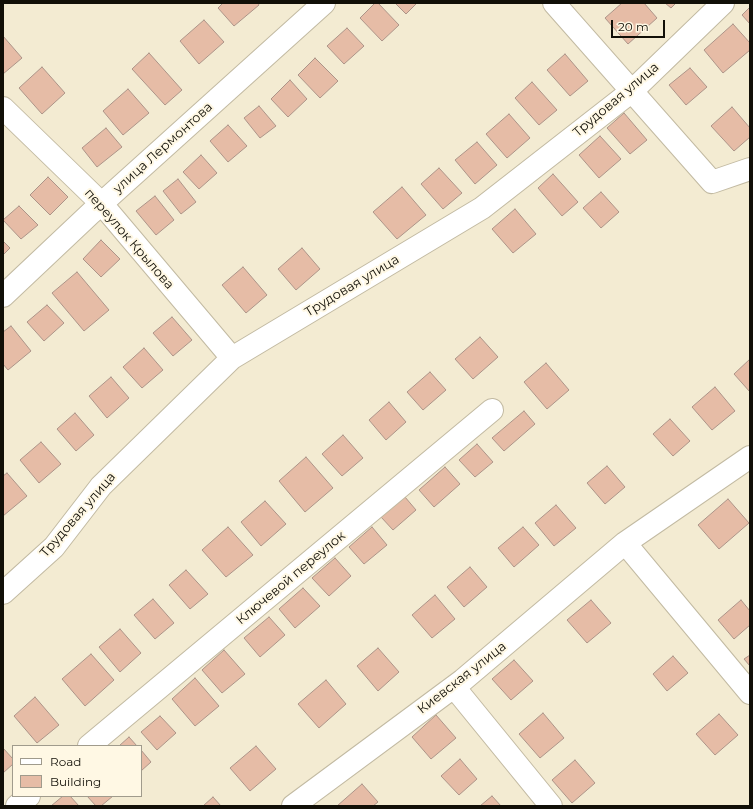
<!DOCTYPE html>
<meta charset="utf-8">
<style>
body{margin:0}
#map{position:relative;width:753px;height:809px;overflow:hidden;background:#f3ebd2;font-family:Montserrat,sans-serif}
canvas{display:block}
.frame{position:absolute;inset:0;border:4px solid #110f07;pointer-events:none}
.legend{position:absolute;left:12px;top:745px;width:130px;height:52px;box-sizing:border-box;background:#fff8e4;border:1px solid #a09b8c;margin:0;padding:5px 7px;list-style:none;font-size:12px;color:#110f07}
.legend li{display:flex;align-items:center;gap:8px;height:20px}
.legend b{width:20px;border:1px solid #a09b8c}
.scale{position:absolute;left:611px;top:20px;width:54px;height:18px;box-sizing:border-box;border:2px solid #110f07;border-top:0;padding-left:5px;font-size:12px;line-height:14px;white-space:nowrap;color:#110f07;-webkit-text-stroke:3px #fff8e4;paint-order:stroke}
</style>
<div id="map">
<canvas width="753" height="809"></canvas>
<div class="frame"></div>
<ul class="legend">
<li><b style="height:5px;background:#fff"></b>Road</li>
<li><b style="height:11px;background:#e6bca6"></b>Building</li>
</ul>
<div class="scale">20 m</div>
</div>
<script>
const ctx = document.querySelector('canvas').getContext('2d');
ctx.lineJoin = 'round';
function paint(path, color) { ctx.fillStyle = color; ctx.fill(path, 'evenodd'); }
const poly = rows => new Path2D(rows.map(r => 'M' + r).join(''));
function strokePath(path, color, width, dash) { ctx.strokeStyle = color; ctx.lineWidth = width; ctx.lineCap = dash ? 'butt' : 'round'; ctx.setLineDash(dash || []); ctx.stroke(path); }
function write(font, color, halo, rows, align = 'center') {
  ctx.font = font + ' Montserrat,sans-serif'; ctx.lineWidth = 4; ctx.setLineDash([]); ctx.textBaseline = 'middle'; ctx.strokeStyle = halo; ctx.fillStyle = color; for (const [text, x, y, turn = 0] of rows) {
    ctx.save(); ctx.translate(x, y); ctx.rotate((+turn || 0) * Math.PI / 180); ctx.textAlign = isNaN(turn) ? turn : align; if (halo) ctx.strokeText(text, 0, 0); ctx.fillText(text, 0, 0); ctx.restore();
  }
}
const building = poly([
 [223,3,258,3,259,5,234,26,218,8,223,3],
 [375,3,378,3,399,25,382,41,360,18,375,3],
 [395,3,417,3,406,14,395,3],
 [622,3,644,3,657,18,628,44,605,18,622,3],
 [665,3,676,3,671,8,665,3],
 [750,7,750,24,742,15,750,7],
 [204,20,224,42,199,64,180,41,204,20],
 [733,24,750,43,750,50,723,73,704,50,733,24],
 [347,28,364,46,344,64,327,46,347,28],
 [3,36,22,58,3,74,3,36],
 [149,53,182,90,165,105,132,69,149,53],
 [565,54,588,81,570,96,547,70,565,54],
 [315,58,338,81,320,98,298,75,315,58],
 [42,67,65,93,42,114,19,88,42,67],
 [690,68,707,87,686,105,669,85,690,68],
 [290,80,307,99,288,117,271,99,290,80],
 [532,82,557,110,539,125,515,98,532,82],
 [128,89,149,113,123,135,103,111,128,89],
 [259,106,276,126,260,138,244,118,259,106],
 [732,107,750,128,750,137,734,151,711,126,732,107],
 [624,113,647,140,630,154,607,128,624,113],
 [509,114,530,138,507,158,486,134,509,114],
 [228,125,247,146,228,162,210,141,228,125],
 [106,128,122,147,97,167,82,148,106,128],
 [600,136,621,159,599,178,579,155,600,136],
 [477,142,497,165,475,184,455,160,477,142],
 [201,155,217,173,199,189,183,172,201,155],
 [439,168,462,193,443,209,421,184,439,168],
 [553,174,578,202,562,216,538,188,553,174],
 [48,177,68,197,50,215,30,195,48,177],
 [178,179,196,202,181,214,163,191,178,179],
 [402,187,426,215,397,239,373,212,402,187],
 [601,192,619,212,601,228,583,208,601,192],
 [155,196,174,220,156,235,136,211,155,196],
 [19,206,38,225,21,239,3,220,19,206],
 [515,209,536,234,513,253,492,229,515,209],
 [101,240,120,259,101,277,83,259,101,240],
 [3,241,10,248,3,255,3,241],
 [302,248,320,269,296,290,278,269,302,248],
 [243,267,267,295,246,313,222,285,243,267],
 [77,272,109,310,84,331,52,293,77,272],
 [47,305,64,323,44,341,27,322,47,305],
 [172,317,192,340,173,356,153,333,172,317],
 [11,326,31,351,8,370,3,364,3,332,11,326],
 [480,337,498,357,473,379,455,359,480,337],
 [144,348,163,370,142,388,123,367,144,348],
 [750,359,750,392,734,374,750,359],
 [546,363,569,390,547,409,524,382,546,363],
 [430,372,446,390,423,410,407,392,430,372],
 [111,377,129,398,107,418,89,396,111,377],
 [715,387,735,411,712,430,692,407,715,387],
 [389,402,406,422,386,440,369,420,389,402],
 [524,411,535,424,504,451,492,438,524,411],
 [75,413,94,435,76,451,57,429,75,413],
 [670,419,690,441,673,456,653,434,670,419],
 [343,435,363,458,342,476,322,454,343,435],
 [41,442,61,464,39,483,20,460,41,442],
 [477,444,493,462,475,477,459,460,477,444],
 [306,457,333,488,305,512,279,481,306,457],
 [607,466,625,487,605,504,587,483,607,466],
 [445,467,460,484,434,507,419,490,445,467],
 [7,473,27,496,3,516,3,476,7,473],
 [405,497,416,510,393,530,381,517,405,497],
 [728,499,749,523,719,549,698,525,728,499],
 [265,501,286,524,261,546,241,522,265,501],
 [556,505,576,528,554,546,535,523,556,505],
 [228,527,253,555,226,577,202,550,228,527],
 [372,527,387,545,364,564,349,547,372,527],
 [523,527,539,545,514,567,498,548,523,527],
 [335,558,351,576,329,596,312,578,335,558],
 [470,567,487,587,464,607,447,587,470,567],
 [186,570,208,594,190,609,169,585,186,570],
 [303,588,320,606,295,628,279,609,303,588],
 [435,595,455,619,432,638,412,615,435,595],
 [153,599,174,623,155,639,134,615,153,599],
 [591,600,611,623,587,643,567,620,591,600],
 [741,600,750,611,750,625,734,639,718,620,741,600],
 [269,617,285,635,260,657,244,638,269,617],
 [120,629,141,653,120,672,99,647,120,629],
 [378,648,399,672,378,691,357,666,378,648],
 [224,650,245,674,222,693,202,670,224,650],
 [91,654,114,680,85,706,62,679,91,654],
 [750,655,750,666,744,659,750,655],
 [673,656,688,673,667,691,653,674,673,656],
 [514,660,533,681,511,700,492,679,514,660],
 [195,678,219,706,195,726,172,699,195,678],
 [326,680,346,704,319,728,298,704,326,680],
 [35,697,59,725,37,743,14,716,35,697],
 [543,713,564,738,540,758,519,734,543,713],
 [719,714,738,735,715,755,696,734,719,714],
 [436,715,456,738,431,759,412,737,436,715],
 [160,716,176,733,157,750,141,732,160,716],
 [129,737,137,746,119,746,129,737],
 [256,746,276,769,250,791,230,768,256,746],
 [3,748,13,759,13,764,3,773,3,748],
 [141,750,151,762,141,771,141,750],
 [460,759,477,779,459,795,441,776,460,759],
 [575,760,595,783,572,803,552,780,575,760],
 [362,784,378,802,373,806,337,806,362,784],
 [63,796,70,796,79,806,51,806,63,796],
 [87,796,113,796,101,806,96,806,87,796],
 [492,796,501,806,480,806,492,796],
 [213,797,221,806,203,806,213,797]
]);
const minor = poly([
 [554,3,712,182,750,169],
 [3,108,101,203,232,358],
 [3,296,91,213,324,3],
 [625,543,750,693],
 [3,593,54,547,101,486,232,358,482,208,632,91,723,3],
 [454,687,551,806],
 [89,746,492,410],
 [17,806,29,796],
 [293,806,463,680,625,543,750,457]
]);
const streetNames = [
 ["Трудовая улица",616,100,-40],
 ["улица Лермонтова",163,148,-42],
 ["переулок Крылова",129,239,49],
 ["Трудовая улица",352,286,-31],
 ["Трудовая улица",78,515,-49],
 ["Ключевой переулок",291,578,-40],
 ["Киевская улица",462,678,-38]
];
paint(building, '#e6bca6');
strokePath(building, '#ac9488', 1);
strokePath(minor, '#c2baa2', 24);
strokePath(minor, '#fff', 22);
write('13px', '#110f07', '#fff8e4', streetNames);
</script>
